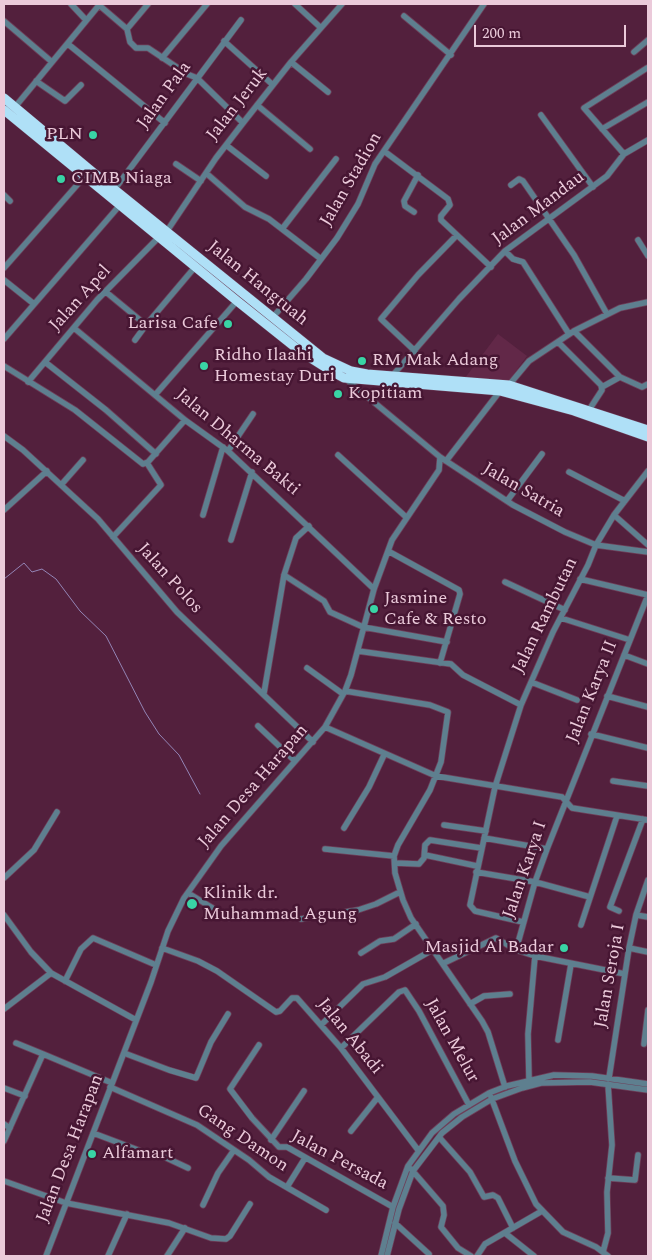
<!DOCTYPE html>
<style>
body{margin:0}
#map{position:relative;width:652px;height:1260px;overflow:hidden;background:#53203d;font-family:Spectral,serif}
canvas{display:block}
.frame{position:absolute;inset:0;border:5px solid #ebcada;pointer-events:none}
.scale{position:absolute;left:474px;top:25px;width:152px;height:22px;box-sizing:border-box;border:2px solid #ebcada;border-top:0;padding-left:6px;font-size:15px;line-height:18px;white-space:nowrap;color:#ebcada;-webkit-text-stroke:4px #471633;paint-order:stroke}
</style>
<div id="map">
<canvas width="652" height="1260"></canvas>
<div class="frame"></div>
<div class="scale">200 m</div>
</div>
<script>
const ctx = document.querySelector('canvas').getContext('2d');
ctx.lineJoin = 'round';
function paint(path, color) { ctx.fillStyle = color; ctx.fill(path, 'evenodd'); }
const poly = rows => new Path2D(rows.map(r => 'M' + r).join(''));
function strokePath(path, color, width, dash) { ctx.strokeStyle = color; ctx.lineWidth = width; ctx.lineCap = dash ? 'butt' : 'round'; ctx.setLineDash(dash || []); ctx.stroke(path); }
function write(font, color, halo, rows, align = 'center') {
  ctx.font = font + ' Spectral,serif'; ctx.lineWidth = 5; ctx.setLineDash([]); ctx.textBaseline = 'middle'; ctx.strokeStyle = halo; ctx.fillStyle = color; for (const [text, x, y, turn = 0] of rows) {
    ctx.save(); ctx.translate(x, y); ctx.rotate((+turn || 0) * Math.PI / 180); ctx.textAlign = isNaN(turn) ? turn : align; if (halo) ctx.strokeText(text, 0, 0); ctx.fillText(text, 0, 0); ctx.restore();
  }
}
const built = poly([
 [498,334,527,356,507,383,465,378]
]);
const stream = poly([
 [4,579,24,563,32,572,42,569,56,579,80,611,106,636,145,712,159,734,179,755,200,794]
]);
const minor = poly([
 [71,4,86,20],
 [295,4,320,27],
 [99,5,127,29,130,42,136,48,148,48,187,74,197,78,243,123],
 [404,16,451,55],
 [4,21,52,62],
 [127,29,148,4],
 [224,41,273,85],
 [68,44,165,123],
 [634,52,648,40],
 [162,58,207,4],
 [291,62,328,92],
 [36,81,65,101,81,85],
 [257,105,310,149],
 [15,107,100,4],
 [541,115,593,187],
 [602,129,648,102],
 [226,145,266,176],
 [384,151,448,199,450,205,441,216,441,220,491,267],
 [624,154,584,108,647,68],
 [176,164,201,181],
 [206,173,245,207,269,219,321,259],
 [511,185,519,179,523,181,574,255,607,314],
 [114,190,241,20],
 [4,195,10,201],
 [414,212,405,206,404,201,418,175],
 [282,229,336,159],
 [167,231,216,158,243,123,291,62,342,4],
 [638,240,648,256],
 [505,251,513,259,523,262,569,334],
 [4,268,85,176],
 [4,280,34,304],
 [106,292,146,325,195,267],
 [273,317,306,279,337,238,358,204,375,164,484,4],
 [74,328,185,420,228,451,374,589],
 [574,331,620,377],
 [4,339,120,205],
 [135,340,146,325],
 [558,342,601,385,602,390,589,410],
 [415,351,381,319,418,275,456,236],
 [45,362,106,410,156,454],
 [4,366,75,410,143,464,148,462,185,420],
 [393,375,459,299,505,251,607,176,624,154,648,140],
 [28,382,97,300,159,237],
 [509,385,529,361,574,331,620,308,648,302],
 [602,387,620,377,642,387,648,384],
 [155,395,237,301],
 [4,436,23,450,98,519,177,612,313,742],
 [228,451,253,414],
 [338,455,406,517],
 [440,457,513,505,565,532,596,545,648,552],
 [446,461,500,391],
 [569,472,625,501],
 [61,485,83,460],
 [507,501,542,454],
 [4,510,47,471],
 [203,515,223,447],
 [614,515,648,545],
 [113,537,161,485,147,463],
 [231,540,252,472],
 [388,551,459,590,460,594,440,663],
 [284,575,324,601,330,612,363,627,447,642],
 [580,579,648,595],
 [505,582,565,610],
 [561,618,630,640],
 [358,651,451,664,463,675,521,705],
 [624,655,648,664],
 [307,668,343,694],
 [531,682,577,700],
 [345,691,430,705,448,712,441,762,430,790,398,845,394,856,395,873,403,900,411,918,482,1021,488,1032,505,1087],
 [264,693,284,575,296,538,309,526],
 [607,696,648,707],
 [258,726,295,761],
 [325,727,436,776,562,797,572,808,648,820],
 [591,734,648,748],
 [613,781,648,786],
 [444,825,486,831],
 [344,828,369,787,384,755],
 [484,838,547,849],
 [325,849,394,856],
 [425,855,477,866],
 [395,863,419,864,424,858,425,845,430,840,481,848],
 [476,872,535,882,590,897],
 [4,878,34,850,57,812],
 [188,893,229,918],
 [619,911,610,907,643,819],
 [4,915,31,952,51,973,136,1020],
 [636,915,648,917],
 [301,919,358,910,376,904,400,892],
 [523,922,475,911,470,905,495,787,521,705,553,632,588,565,596,545,614,515,648,471],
 [581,925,617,816],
 [162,948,198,961,217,971,276,1012,280,1011,292,998,297,998,341,1048,418,1150],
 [629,948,648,952],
 [516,950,535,882,547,849,648,595],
 [361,953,380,941,394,939,416,924],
 [444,963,496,938,516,950,535,956,625,974],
 [65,981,81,949,93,938,156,965],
 [470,1004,484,996,510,994],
 [4,1009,51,973],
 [321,1025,363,984,385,977,434,949],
 [558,1040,571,964],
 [16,1043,43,1054],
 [644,1044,648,1010],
 [259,1045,230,1089,252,1118,279,1147,287,1147,393,1207],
 [341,1048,399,992,405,990,419,1011,469,1105],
 [124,1053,169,1070,196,1078,211,1042,228,1014],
 [609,1078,629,948,636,915,648,880],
 [529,1079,528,1034,535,956],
 [110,1087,197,1125,249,1160,269,1177,326,1210],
 [4,1088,25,1096],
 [491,1097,515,1161,536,1204,563,1232,596,1247,608,1256],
 [4,1124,10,1128],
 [351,1131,378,1097],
 [93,1133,146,1153,156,1153,188,1168],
 [439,1137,470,1172,484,1197,493,1195,498,1198,513,1228],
 [271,1140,304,1091],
 [4,1141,43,1054,112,1083],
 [411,1169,443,1206,444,1215,441,1227,458,1248,471,1256],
 [608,1178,635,1180,638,1155],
 [4,1181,66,1203,169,1223,211,1238,226,1239,230,1236,250,1204],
 [287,1187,305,1158],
 [203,1205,218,1173,234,1150],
 [395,1223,429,1254],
 [505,1233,534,1256],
 [603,1252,608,1233,607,1192,612,1145,608,1084],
 [46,1256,151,982,168,931,184,898,221,846,325,727,345,691,351,675,374,589,392,540,439,470,440,457,346,379],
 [108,1256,127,1214],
 [167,1256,185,1228],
 [381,1256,393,1207,408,1166,432,1133,454,1114,489,1093,507,1086,554,1075,592,1076,648,1084],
 [387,1256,399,1209,413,1171,442,1133,462,1117,492,1099,522,1088,541,1083,590,1082,648,1090],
 [477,1256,485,1244,542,1211]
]);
const highway = poly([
 [4,98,89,169,323,358,351,371,367,374,509,385,648,430],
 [4,110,237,301,301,352,331,371,344,378,500,391,574,411,648,437]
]);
const markers = [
 [93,135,5,"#39d4a5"],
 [61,179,5,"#39d4a5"],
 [228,324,5,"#39d4a5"],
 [362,361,5,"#39d4a5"],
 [204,366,5,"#39d4a5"],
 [338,394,5,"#39d4a5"],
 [374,609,5,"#39d4a5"],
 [192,904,6,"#39d4a5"],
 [564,948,5,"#39d4a5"],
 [92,1154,5,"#39d4a5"]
];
const streetNames = [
 ["Jalan Pala",165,96,-54],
 ["Jalan Jeruk",238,105,-52],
 ["Jalan Stadion",352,180,-60],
 ["Jalan Mandau",539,209,-37],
 ["Jalan Hangtuah",257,284,39],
 ["Jalan Apel",81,299,-48],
 ["Jalan Dharma Bakti",237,443,40],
 ["Jalan Satria",523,491,30],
 ["Jalan Polos",169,579,48],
 ["Jalan Rambutan",546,616,-64],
 ["Jalan Karya II",593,692,-68],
 ["Jalan Desa Harapan",254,787,-49],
 ["Jalan Karya I",526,870,-71],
 ["Jalan Seroja I",611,976,-80],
 ["Jalan Abadi",349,1037,51],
 ["Jalan Melur",451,1041,61],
 ["Gang Damon",242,1139,34],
 ["Jalan Desa Harapan",71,1149,-69],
 ["Jalan Persada",339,1161,28]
];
const poiNames = [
 ["PLN",83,135,"right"],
 ["CIMB Niaga",71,179],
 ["Larisa Cafe",218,324,"right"],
 ["Ridho Ilaahi",214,356],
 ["Homestay Duri",214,377],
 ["RM Mak Adang",372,361],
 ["Kopitiam",348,394],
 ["Jasmine",384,599],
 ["Cafe & Resto",384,620],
 ["Klinik dr.",203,894],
 ["Muhammad Agung",203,915],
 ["Masjid Al Badar",554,948,"right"],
 ["Alfamart",102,1154]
];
paint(built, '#622848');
strokePath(stream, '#9485b6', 1);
strokePath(minor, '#6e3f59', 7);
strokePath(highway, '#6e3f59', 10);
strokePath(minor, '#5e7f8f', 5.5);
strokePath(highway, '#afe0f7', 9);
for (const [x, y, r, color] of markers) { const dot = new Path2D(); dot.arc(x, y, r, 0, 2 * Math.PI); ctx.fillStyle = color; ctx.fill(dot); strokePath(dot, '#471633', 2); }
write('18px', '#ebcada', '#471633', streetNames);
write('18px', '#ebcada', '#471633', poiNames, 'left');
</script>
